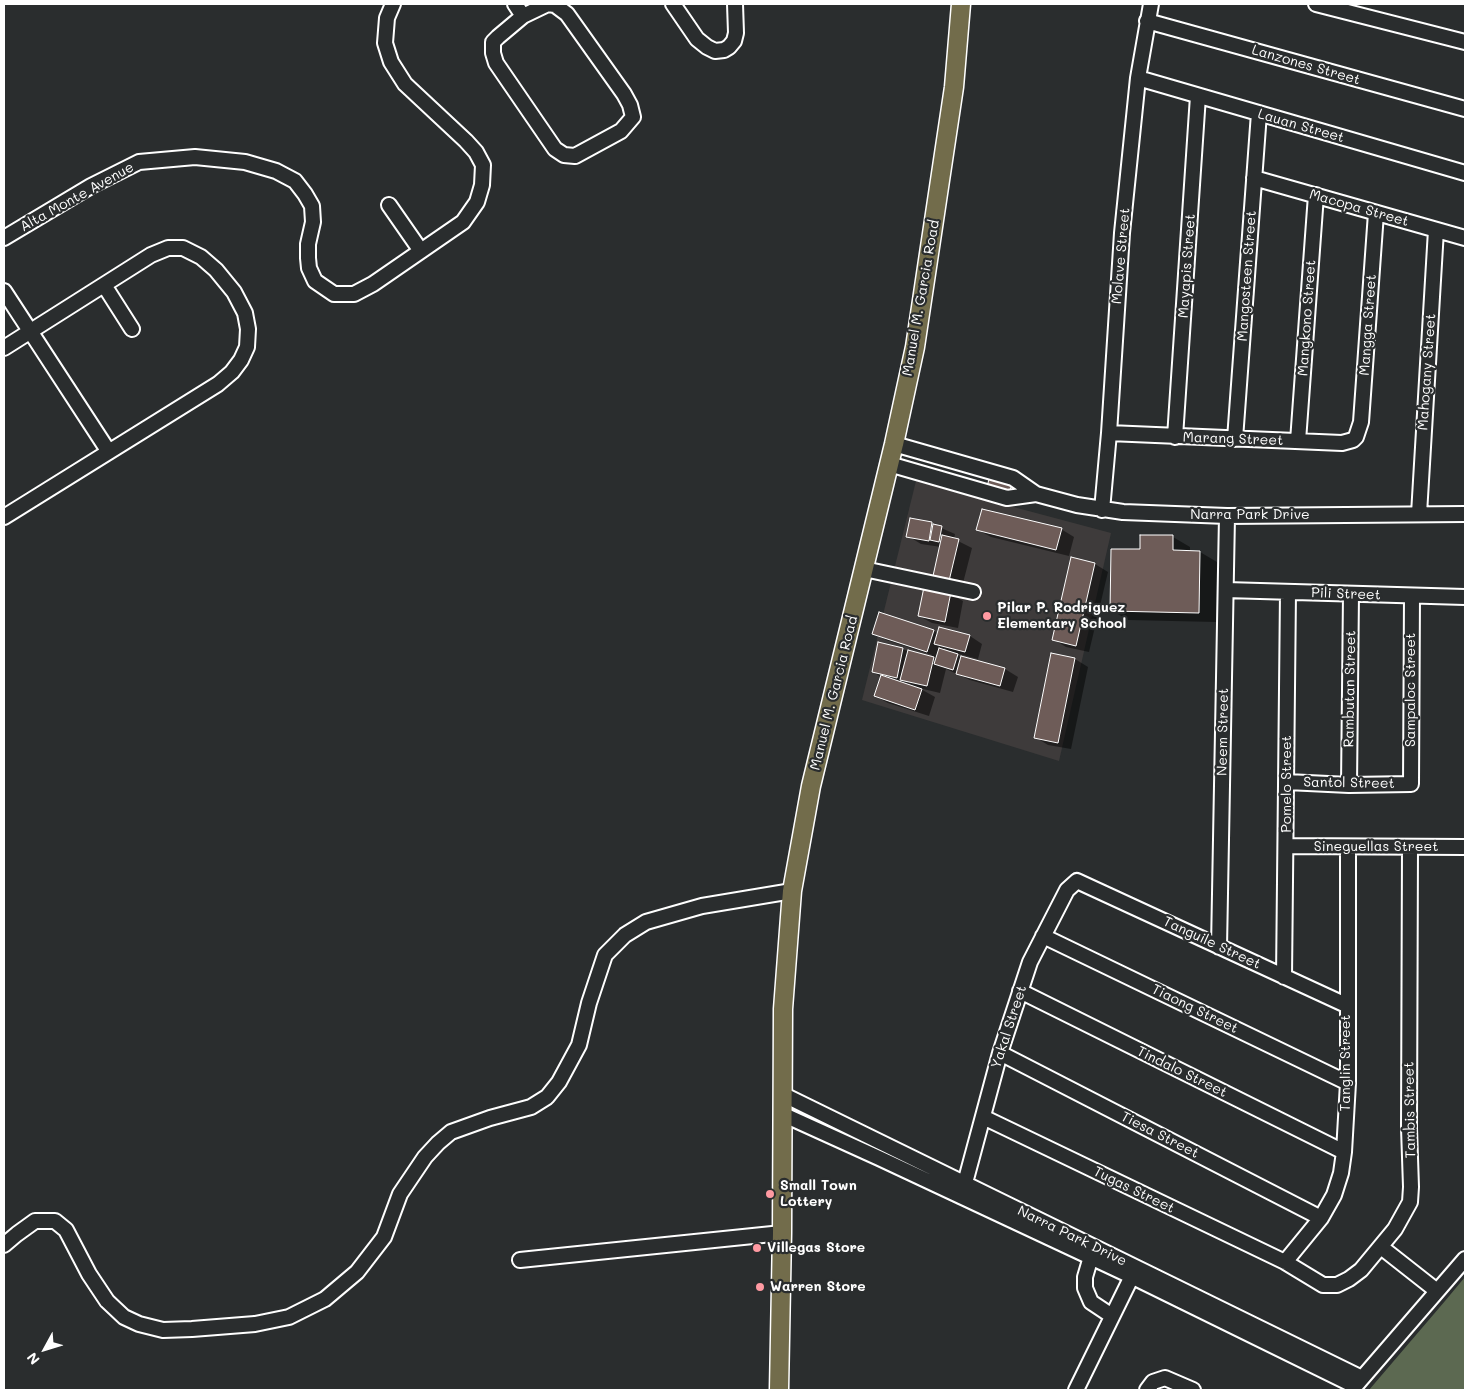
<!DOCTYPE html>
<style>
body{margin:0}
#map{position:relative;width:1469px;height:1394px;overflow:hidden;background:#2a2d2e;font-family:Mali,sans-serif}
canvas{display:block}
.frame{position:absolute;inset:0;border:5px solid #fff;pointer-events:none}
.north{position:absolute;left:20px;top:1324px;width:50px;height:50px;-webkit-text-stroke:4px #2a2d2e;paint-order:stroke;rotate:231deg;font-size:14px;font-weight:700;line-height:20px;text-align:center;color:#fff}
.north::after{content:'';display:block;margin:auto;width:18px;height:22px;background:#fff;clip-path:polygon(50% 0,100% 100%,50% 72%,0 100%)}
</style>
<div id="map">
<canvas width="1469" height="1394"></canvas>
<div class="frame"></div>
<div class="north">N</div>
</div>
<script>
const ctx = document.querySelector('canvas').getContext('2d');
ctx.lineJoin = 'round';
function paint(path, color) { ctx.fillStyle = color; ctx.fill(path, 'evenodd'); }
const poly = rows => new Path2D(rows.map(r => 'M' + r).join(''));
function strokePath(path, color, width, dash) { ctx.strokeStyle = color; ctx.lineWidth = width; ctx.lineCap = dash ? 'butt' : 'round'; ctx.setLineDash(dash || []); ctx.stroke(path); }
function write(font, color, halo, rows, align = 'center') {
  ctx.font = font + ' Mali,sans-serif'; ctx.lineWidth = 4.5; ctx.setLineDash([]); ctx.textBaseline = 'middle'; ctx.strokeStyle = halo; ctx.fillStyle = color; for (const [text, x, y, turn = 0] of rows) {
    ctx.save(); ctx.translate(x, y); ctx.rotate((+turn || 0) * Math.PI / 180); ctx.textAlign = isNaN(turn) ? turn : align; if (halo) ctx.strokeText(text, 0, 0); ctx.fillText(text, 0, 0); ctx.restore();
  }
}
const built = poly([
 [916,481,1111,533,1059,761,862,700]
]);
const green = poly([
 [1465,1277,1465,1390,1369,1390,1445,1301]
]);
const shadow = poly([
 [1011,486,1015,488,1013,494,992,489],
 [932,524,955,534,954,539,972,548,962,587,947,583,934,576,941,547,921,544,908,536],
 [1061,529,1074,537,1069,556,991,537,978,530],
 [1173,537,1190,547,1190,552,1200,552,1217,562,1216,622,1128,620,1111,610,1141,551],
 [1072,559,1095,564,1108,572,1089,652,1066,647,1053,639],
 [950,594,963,601,958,628,932,623,919,616],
 [934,631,938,634,970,636,982,644,978,659,952,652,962,658,1005,669,1018,677,1013,692,970,680,946,669,940,693,919,688,935,697,929,716,888,703,875,696,881,677,873,672,879,643,931,657,932,655,886,640,873,633],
 [944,648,952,653,943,651],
 [1075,659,1088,667,1071,749,1048,745,1035,737]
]);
const building = poly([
 [989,479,1012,484,1009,493,987,487,989,479],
 [982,509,1062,528,1056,550,976,530,982,509],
 [910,518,932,522,929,541,906,537,910,518],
 [933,524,942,526,939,542,930,540,933,524],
 [942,535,959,539,949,581,933,576,942,535],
 [1140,535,1173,535,1173,550,1200,551,1199,613,1110,611,1111,549,1140,549,1140,535],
 [1071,557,1095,563,1076,646,1052,640,1071,557],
 [924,587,951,592,945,622,918,616,924,587],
 [879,612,934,630,927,652,872,634,879,612],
 [939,627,970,635,965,652,934,644,939,627],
 [878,642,903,648,897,678,872,672,878,642],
 [939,648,958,654,953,670,934,664,939,648],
 [908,650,934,657,927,686,900,680,908,650],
 [1051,653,1075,658,1058,743,1034,738,1051,653],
 [961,656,1005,668,1000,686,956,674,961,656],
 [881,675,922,689,915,710,874,696,881,675]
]);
const minor = poly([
 [515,4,523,16],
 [548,4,555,5,567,14,624,94,630,105,633,117,621,131,575,156,564,155,555,149,496,63,493,53,493,42,498,37,523,16,548,4],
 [673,4,697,39,707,47,715,51,724,50,729,47,734,41,736,33,735,4],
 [1316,4,1465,42],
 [1147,21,1465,109],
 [1138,78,1465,173],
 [1254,178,1465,238],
 [389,205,421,251],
 [4,238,91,186,139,162,195,157,245,162,276,171,295,181,305,194,312,206,313,222,308,244,308,258,309,268,315,281,334,294,354,294,373,284,463,222,477,202,482,185,483,165,476,152,466,141,405,84,391,62,385,43,387,18,393,4],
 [104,285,132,329],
 [4,291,109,452],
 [4,348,151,255,168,248,183,248,201,257,216,270,234,292,245,313,248,329,247,347,241,360,232,372,218,384,4,517],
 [1109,433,1342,443,1353,440,1356,437,1361,422,1376,213],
 [1175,437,1198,96],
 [1235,439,1259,113],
 [1298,441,1316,195],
 [894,444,1013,478,1036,494],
 [889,464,1007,498,1036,494,1077,505,1123,512,1227,516,1465,514],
 [1102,510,1109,433,1122,233,1138,78,1151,4],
 [1419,514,1436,230],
 [864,569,973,592],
 [1226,590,1465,597],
 [1287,782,1349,785,1411,784,1412,596],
 [1349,785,1351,594],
 [1287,846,1465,847],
 [1043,936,1348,1083],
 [1219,947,1227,516],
 [1284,977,1288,592],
 [1020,991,1344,1152],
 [1000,1053,1321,1218],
 [782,1094,1362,1378],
 [782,1114,879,1158,1131,1276,1355,1386],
 [983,1117,1285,1262,1323,1285,1337,1285,1349,1279,1361,1270,1395,1229,1410,1202,1411,1187,1409,1128,1410,847],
 [965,1183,1000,1053,1030,962,1067,890,1077,881,1346,1005],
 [4,1245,17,1234,35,1221,55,1221,66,1230,89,1274,107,1301,124,1317,139,1324,163,1330,192,1329,255,1324,289,1317,325,1299,357,1272,384,1237,400,1194,425,1157,438,1143,451,1132,490,1118,531,1107,547,1097,559,1082,579,1045,589,1003,605,955,625,935,646,922,702,906,792,891],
 [1381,1247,1437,1291],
 [1093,1250,1085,1277,1085,1288,1091,1302,1112,1316],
 [520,1260,782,1233],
 [1285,1262,1321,1218,1334,1195,1341,1173,1344,1152,1348,1083,1348,847],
 [1357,1384,1465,1259],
 [1076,1390,1135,1270],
 [1147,1390,1153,1382,1165,1378,1193,1390]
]);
const major = poly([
 [779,1390,782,1233,783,1009,792,891,811,786,894,444,915,347,954,87,961,4]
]);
const markers = [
 [987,616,5,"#ff9aa2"],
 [770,1194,5,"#ff9aa2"],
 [757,1248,5,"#ff9aa2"],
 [760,1287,5,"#ff9aa2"]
];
const streetNames = [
 ["Lanzones Street",1306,65,16],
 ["Lauan Street",1301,126,16],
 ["Alta Monte Avenue",77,197,-29],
 ["Macopa Street",1359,208,16],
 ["Molave Street",1121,256,-85],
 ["Mayapis Street",1187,266,-86],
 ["Mangosteen Street",1247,276,-86],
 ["Manuel M. Garcia Road",921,298,-80],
 ["Mangkono Street",1307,318,-86],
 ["Mangga Street",1368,325,-86],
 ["Mahogany Street",1427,372,-86],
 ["Marang Street",1233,439,2],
 ["Narra Park Drive",1250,515],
 ["Pili Street",1346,594,2],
 ["Rambutan Street",1350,689,-89],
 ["Sampaloc Street",1411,690,-90],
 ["Manuel M. Garcia Road",834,693,-76],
 ["Neem Street",1223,732,-89],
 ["Santol Street",1349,783,1],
 ["Pomelo Street",1287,784,-90],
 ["Sineguellas Street",1376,847],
 ["Tanguile Street",1212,943,25],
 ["Tiaong Street",1195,1009,26],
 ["Yakal Street",1009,1027,-72],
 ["Tanglin Street",1346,1063,-90],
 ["Tindalo Street",1182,1072,26],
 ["Tambis Street",1410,1110,-91],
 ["Tiesa Street",1160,1135,27],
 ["Tugas Street",1134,1190,26],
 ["Narra Park Drive",1072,1236,26]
];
const poiNames = [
 ["Pilar P. Rodriguez",997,608],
 ["Elementary School",997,624],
 ["Small Town",780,1186],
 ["Lottery",780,1202],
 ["Villegas Store",767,1248],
 ["Warren Store",770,1287]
];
paint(built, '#3e3b3b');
paint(green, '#5c6951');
paint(shadow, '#0007');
paint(building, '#6e5c58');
strokePath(building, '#fff', 1);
strokePath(minor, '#fff', 18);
strokePath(major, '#fff', 21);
strokePath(minor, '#2a2d2e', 14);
strokePath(major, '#726c4b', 18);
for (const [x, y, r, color] of markers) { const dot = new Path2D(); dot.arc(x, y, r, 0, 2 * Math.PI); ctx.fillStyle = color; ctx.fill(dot); strokePath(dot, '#2a2d2e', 2); }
write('14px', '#fff', '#2a2d2e', streetNames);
write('bold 14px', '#fff', '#2a2d2e', poiNames, 'left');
</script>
